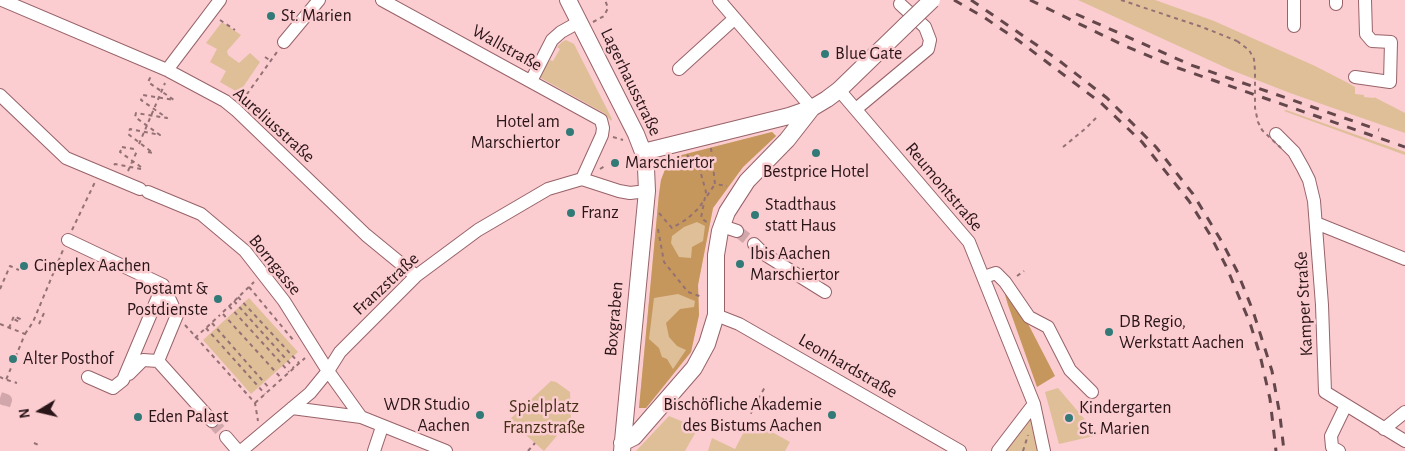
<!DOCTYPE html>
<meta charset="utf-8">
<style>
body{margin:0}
#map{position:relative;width:1405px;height:451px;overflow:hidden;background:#fbccd0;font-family:"Alegreya Sans",sans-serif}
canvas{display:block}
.north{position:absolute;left:15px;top:386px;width:50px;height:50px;-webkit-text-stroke:4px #fbccd0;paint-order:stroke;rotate:261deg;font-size:14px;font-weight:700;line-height:20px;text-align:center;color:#2a1518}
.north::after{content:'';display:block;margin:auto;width:18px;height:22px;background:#2a1518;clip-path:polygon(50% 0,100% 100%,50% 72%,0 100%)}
</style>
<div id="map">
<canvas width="1405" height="451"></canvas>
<div class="north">N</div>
</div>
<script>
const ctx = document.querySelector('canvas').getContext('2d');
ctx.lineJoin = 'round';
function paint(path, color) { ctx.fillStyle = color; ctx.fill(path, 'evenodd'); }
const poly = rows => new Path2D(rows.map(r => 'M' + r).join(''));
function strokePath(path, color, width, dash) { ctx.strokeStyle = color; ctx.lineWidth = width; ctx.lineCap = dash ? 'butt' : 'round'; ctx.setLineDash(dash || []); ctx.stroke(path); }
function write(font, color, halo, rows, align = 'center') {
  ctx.font = font + ' "Alegreya Sans",sans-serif'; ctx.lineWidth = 5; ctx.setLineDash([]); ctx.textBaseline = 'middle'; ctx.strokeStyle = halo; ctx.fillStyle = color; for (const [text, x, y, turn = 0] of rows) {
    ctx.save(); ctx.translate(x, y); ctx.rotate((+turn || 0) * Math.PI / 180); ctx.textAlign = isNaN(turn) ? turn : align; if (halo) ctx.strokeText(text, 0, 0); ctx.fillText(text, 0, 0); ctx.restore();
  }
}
const green = poly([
 [1078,0,1155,0,1214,21,1315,66,1348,83,1355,87,1355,94,1364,95,1364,97,1374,98,1374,97,1405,113,1405,133,1290,93,1231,70],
 [222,22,241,35,227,51,228,55,239,63,250,53,260,62,239,93,220,82,226,71,210,62,217,49,206,43],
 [566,40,574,44,612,119,611,121,604,113,539,77,550,60,553,61,560,49,557,47,562,42],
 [1286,110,1405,152,1405,155,1284,111],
 [772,132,776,136,743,167,713,208,698,285,699,315,691,352,646,408,639,408,659,194,661,180,666,167,678,156],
 [249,298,298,352,251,394,203,340],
 [551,381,556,382,570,392,571,419,544,451,509,420],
 [1058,388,1098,435,1059,444,1045,392],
 [669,416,698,428,685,451,636,451],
 [1032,419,1042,451,1003,451,1026,422],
 [750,420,790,442,785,451,708,451,712,438,735,449]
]);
const forest = poly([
 [772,132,776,136,743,167,713,208,698,285,699,315,691,352,646,408,639,408,659,194,661,180,666,167,678,156],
 [697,222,705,226,703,241,692,247,691,258,679,257,671,243,672,236,684,227],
 [678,294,695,301,694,307,680,309,666,323,669,337,677,346,686,350,673,369,667,359,662,357,659,348,649,339,654,298],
 [1003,288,1023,314,1055,376,1037,387,1008,305]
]);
const minorTunnel = poly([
 [737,231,754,244],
 [0,398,6,400,3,409],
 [212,421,226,437]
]);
const path = poly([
 [1121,0,1202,27,1237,41],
 [220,20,235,30],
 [593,22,604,16,608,8,605,0],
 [265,57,271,61],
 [242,101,277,52],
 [613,137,623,140],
 [139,144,165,83],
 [122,147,134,149],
 [1063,147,1086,128,1098,116],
 [711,148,715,184,727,186],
 [121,150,120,152,141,167],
 [148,152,153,153,128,134,130,129,160,135,135,117,136,113,167,118,141,100,143,95,174,100,148,82,151,76],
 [687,155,700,170,706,192,701,218,708,223],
 [114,165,115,164,141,169],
 [600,169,605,166],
 [128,171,137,151],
 [707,196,715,184],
 [659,213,672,228,687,219,699,208,704,200],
 [658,229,664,262,688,292,702,297],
 [72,230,95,182],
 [1017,276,1024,271],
 [249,287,294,341],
 [0,289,10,266,19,270],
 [238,297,299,363],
 [234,301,294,368],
 [229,306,289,372],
 [223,312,254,282],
 [223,314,282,379],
 [212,323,270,389],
 [0,324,25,334,6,380,0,377],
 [39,324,44,313,46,314],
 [185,325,255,403,258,421],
 [9,328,14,316,20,319,19,322,14,319],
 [206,328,265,394],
 [25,334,33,322,63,250],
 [195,338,220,315],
 [7,380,17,383],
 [255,403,305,358],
 [721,410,727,399,751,413,766,385],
 [34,443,41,446],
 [528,451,535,443],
 [1023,451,1028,435]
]);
const minor = poly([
 [2,0,167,70,225,101,236,110,366,235,416,276],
 [382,0,601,120,603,128,602,135,582,179],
 [719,0,812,108],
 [1294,0,1294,26],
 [1336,4,1336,0],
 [284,42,319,0],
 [679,69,734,19],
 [167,70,220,0],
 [1355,77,1390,82,1391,42,1372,41,1366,34,1365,0],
 [531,81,552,40,561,32,579,22],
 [839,90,969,242,1034,404,1044,451],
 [0,95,66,158,140,189],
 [856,109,928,49,930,40,925,27,900,4],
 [1276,134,1294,152,1303,168,1309,180,1314,201,1322,305,1325,392,1405,441],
 [148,192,201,214,245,251,284,301,328,371,361,417,446,451],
 [1316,223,1405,259],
 [722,226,737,231],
 [68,240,163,285,177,315,158,361],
 [754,244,764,254,825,292],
 [984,277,996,273,1005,282,1029,317,1048,327,1070,370,1092,392],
 [716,315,739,324,960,451],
 [129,374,143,360,158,361,212,421],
 [88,377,113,388,123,380,163,285],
 [292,408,361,417],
 [1384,429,1405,412],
 [226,437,238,451],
 [241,451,310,393,328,371,340,352,416,276,478,230,548,189,582,179,619,191,630,193,647,191],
 [374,451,382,427],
 [998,451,1034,404],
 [1339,451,1332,447,1331,436,1346,405]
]);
const major = poly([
 [568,0,636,134,643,152,646,168,647,191,622,451],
 [643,152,789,116,812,108,827,99,839,90,906,25],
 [622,443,634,437,694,368,707,344,716,315,716,255,720,231,727,212,747,181,787,140,812,108]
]);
const rail = poly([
 [954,0,985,18,1019,41,1101,103,1142,142,1189,201,1209,233,1226,266,1250,323,1260,355,1270,399,1276,451],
 [971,0,1057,59,1107,98,1156,147,1193,194,1222,242,1237,271,1253,311,1272,371,1280,416,1284,451],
 [1030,0,1125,46,1178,68,1405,147],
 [1076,14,1191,65,1379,130]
]);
const pathBridge = poly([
 [1237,41,1249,50,1254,59,1255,71,1255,108,1258,122,1262,130,1281,148]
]);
const majorBridge = poly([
 [906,25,932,0]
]);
const markers = [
 [271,16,5,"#317a77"],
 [825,54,5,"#317a77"],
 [570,132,5,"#317a77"],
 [816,153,5,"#317a77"],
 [615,163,5,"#317a77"],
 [571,213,5,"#317a77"],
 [755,215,5,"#317a77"],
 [740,264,5,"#317a77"],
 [24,266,5,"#317a77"],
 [218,299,5,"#317a77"],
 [1109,332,5,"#317a77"],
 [13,359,5,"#317a77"],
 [480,415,5,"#317a77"],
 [832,415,5,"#317a77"],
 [138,417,5,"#317a77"],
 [1069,418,5,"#317a77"]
];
const poiNames = [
 ["St. Marien",281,16],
 ["Blue Gate",835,54],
 ["Hotel am",560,122,"right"],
 ["Marschiertor",560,143,"right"],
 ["Marschiertor",625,163],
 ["Bestprice Hotel",816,172,"center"],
 ["Stadthaus",765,205],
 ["statt Haus",765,226],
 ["Franz",581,213],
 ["Ibis Aachen",750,254],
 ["Marschiertor",750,275],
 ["Cineplex Aachen",34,266],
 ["Postamt &",208,289,"right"],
 ["Postdienste",208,310,"right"],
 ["DB Regio,",1119,322],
 ["Werkstatt Aachen",1119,343],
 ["Alter Posthof",23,359],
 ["WDR Studio",470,405,"right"],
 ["Aachen",470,426,"right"],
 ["Bischöfliche Akademie",822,405,"right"],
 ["des Bistums Aachen",822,426,"right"],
 ["Kindergarten",1079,408],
 ["St. Marien",1079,429],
 ["Eden Palast",148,417]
];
const streetNames = [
 ["Wallstraße",507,48,29],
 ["Lagerhausstraße",631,82,64],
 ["Aureliusstraße",274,125,42],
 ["Reumontstraße",944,187,50],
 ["Borngasse",275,265,51],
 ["Franzstraße",386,284,-43],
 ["Kamper Straße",1304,304,-93],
 ["Boxgraben",614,319,-85],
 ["Leonhardstraße",848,366,30]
];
const parkNames = [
 ["Spielplatz",544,407],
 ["Franzstraße",544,428]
];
paint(green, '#dfbf98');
paint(forest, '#c6975c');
strokePath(minorTunnel, '#d1a7ab', 12, [12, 6]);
strokePath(minor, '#976369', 14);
strokePath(major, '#976369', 18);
strokePath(path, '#937174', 2, [4, 4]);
strokePath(minor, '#fff', 12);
strokePath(major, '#fff', 16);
strokePath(rail, '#64474b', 3, [9, 9]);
strokePath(majorBridge, '#976369', 18, []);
strokePath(pathBridge, '#937174', 2, [4, 4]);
strokePath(majorBridge, '#fff', 16);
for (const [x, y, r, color] of markers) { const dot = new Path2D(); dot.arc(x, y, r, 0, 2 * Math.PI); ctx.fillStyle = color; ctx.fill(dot); strokePath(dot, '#fbccd0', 2); }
write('18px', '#2a1518', '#fbccd0', poiNames, 'left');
write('18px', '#2a1518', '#fbccd0', streetNames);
write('18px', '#453016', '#fbccd0', parkNames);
</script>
